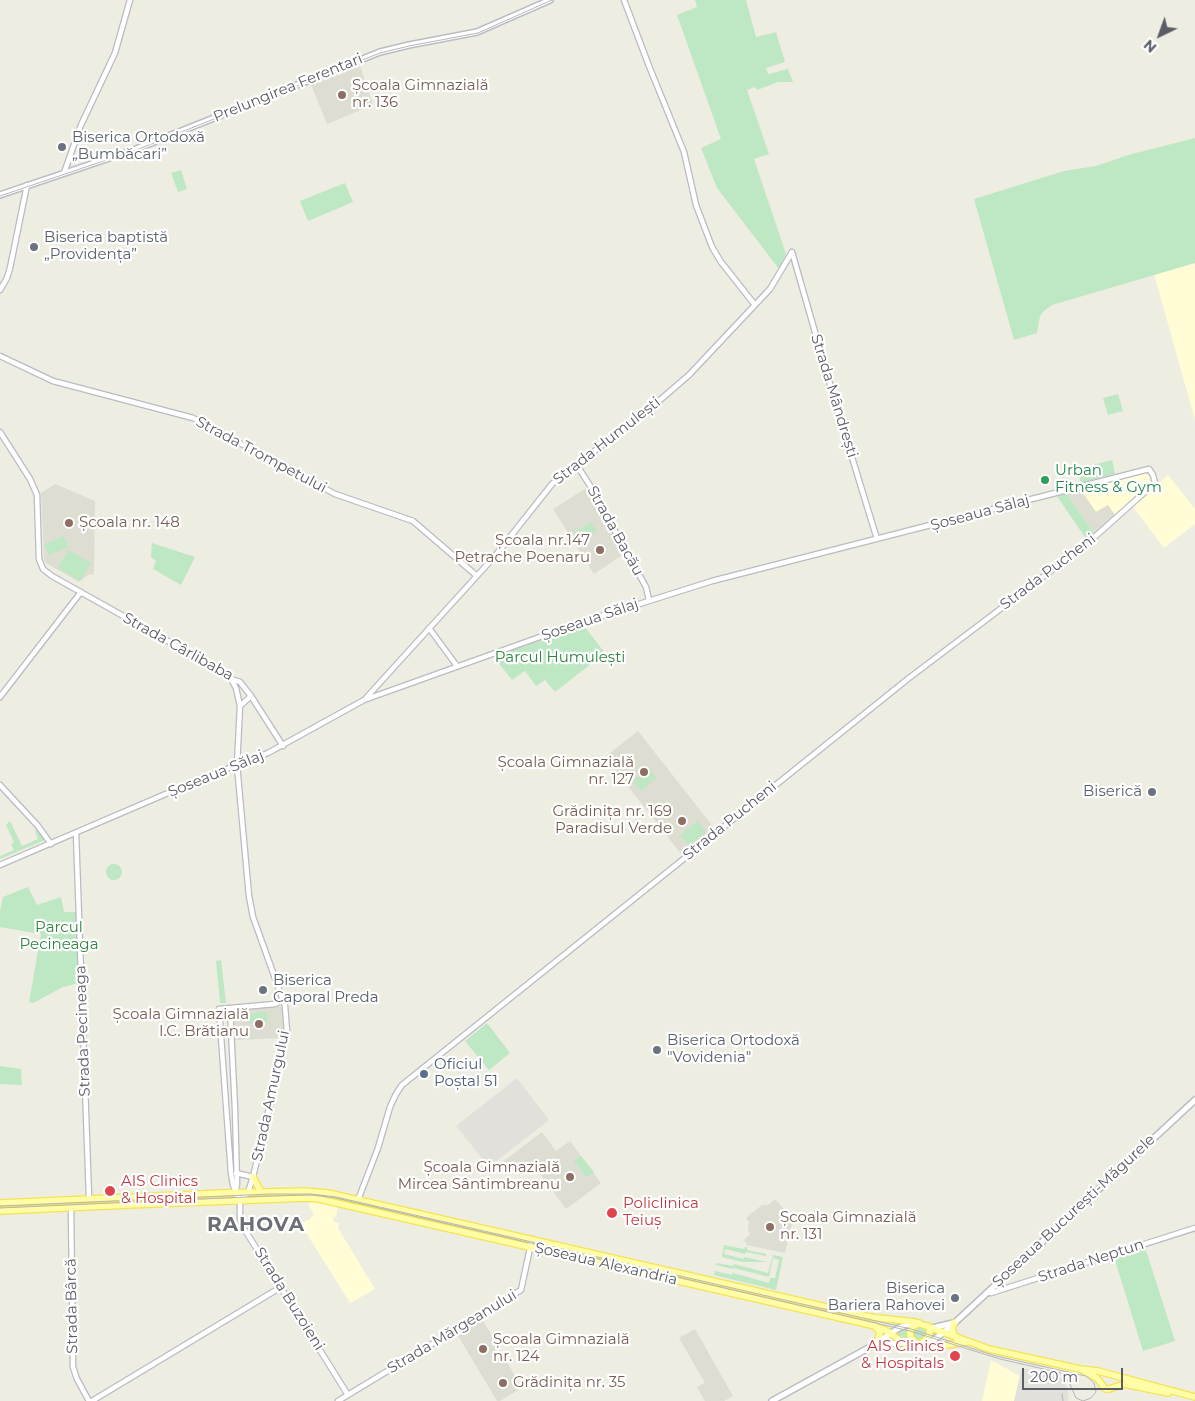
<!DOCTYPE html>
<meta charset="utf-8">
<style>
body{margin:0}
#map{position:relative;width:1195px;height:1401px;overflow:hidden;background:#eeede2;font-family:Montserrat,sans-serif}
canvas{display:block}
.north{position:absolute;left:1135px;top:10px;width:50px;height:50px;-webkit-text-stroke:4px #fff;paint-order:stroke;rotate:222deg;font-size:14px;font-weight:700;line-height:20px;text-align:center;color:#5b5d64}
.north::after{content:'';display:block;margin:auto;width:18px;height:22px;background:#5b5d64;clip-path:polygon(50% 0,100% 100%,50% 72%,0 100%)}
.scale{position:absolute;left:1022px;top:1368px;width:101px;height:22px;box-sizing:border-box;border:2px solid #5b5d64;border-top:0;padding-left:6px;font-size:15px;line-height:18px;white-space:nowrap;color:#5b5d64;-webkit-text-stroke:4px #fff;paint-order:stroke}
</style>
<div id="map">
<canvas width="1195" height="1401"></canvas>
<div class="north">N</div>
<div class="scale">200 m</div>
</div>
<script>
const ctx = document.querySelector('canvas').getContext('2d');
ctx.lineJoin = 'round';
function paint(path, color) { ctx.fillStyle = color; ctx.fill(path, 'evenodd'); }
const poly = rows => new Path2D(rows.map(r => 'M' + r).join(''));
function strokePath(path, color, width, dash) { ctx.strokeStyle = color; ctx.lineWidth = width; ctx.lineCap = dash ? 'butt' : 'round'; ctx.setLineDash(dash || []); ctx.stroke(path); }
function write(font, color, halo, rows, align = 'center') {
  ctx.font = font + ' Montserrat,sans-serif'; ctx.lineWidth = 4.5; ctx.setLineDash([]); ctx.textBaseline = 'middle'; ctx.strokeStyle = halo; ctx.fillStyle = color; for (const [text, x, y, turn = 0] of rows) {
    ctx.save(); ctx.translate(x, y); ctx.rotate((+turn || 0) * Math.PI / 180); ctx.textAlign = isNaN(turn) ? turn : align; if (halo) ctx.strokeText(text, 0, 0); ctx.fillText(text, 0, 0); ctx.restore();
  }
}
const commercial = poly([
 [1195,263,1195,420,1154,274],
 [1145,473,1149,476,1150,483,1155,487,1168,475,1195,509,1195,524,1164,548,1130,503,1115,515,1108,505,1096,512,1080,489],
 [312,1202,338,1206,336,1217,333,1217,334,1222,339,1223,338,1228,375,1289,350,1303,300,1223,311,1219,311,1217,314,1215,309,1206,309,1203],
 [991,1360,1020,1376,1014,1401,982,1401]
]);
const industrial = poly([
 [517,1078,549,1120,489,1167,456,1126],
 [1022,1368,1063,1378,1069,1395,1068,1401,1014,1401]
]);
const education = poly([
 [360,66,373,105,327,124,311,85],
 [55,484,95,501,94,574,88,575,79,582,46,563,44,560,41,493],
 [588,487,624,554,594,574,553,509],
 [1080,489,1096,512,1108,505,1115,515,1095,534,1066,493],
 [638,731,714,828,681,854,605,757],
 [281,1006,283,1009,284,1038,235,1040,234,1010],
 [542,1132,556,1151,570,1141,601,1183,566,1209,535,1167,527,1172,497,1166],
 [775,1199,793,1219,785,1253,747,1245,744,1240,750,1234,748,1230,749,1222,746,1218,762,1205,768,1205],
 [482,1319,522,1388,500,1401,497,1401,457,1334],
 [695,1329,733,1396,724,1401,705,1401,697,1387,705,1383,679,1338]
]);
const green = poly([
 [695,0,746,0,756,37,776,32,785,62,766,68,768,74,788,69,793,82,778,82,757,90,755,87,747,90,769,154,754,159,786,254,779,269,717,188,701,148,721,139,677,15,697,7],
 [1195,138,1195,263,1052,305,1044,311,1040,316,1037,333,1014,340,974,199,1064,171,1096,166,1128,155],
 [181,170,187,189,178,192,171,173],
 [345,183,353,202,308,221,300,201],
 [1118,394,1123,411,1108,415,1103,398],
 [1112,460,1115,474,1081,483,1077,469],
 [1066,493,1095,534,1087,540,1056,495],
 [590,522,597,531,579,543,573,534],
 [64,536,68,547,49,555,44,545],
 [152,543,195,557,181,585,153,569,156,561,151,557],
 [68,550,91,563,80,581,58,568],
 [584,626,605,653,555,692,545,680,536,686,525,671,512,680,493,656],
 [649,768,656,778,641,791,633,781],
 [10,821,22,846,38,839,35,831,38,828,45,840,0,859,0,856,14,850,11,844,14,842,6,825],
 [698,821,706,832,689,846,680,835],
 '106 872a8 8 0 1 1 16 0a8 8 0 1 1-16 0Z',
 [28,887,37,905,61,897,64,912,77,912,79,983,63,987,33,1003,29,1002,41,934,0,927,0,911,3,897],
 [221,960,226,1003,220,1003,216,961],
 [267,1012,268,1022,248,1023,247,1014],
 [487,1023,510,1053,489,1070,465,1041],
 [0,1066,21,1069,22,1085,0,1084],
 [581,1156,594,1172,586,1177,574,1161],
 [724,1245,744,1249,745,1247,747,1247,747,1250,766,1254,766,1256,746,1252,745,1254,725,1249,724,1254,744,1259,744,1257,767,1262,743,1262,722,1257],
 [1145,1247,1175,1341,1143,1351,1114,1257],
 [773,1255,783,1257,776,1290,714,1275,715,1271,732,1275,733,1273,769,1283,770,1278,775,1278,779,1260,773,1258,769,1277,734,1268,733,1269,716,1265,716,1263,733,1266,734,1264,768,1273],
 [896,1320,944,1333,938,1338,929,1335,929,1337,936,1339,930,1343,877,1342,890,1334,887,1331,892,1327,910,1331,910,1329,893,1325]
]);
const tertiary = poly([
 [624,0,649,66,684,152,696,205,712,247,721,262,755,305],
 [64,173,81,125,115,53,130,0],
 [792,252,836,405,877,539],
 [0,290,7,278,10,268,27,185],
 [0,356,53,381,193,418,335,494,413,521,477,576],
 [0,432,30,479,37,495,39,559,43,569,52,576,223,672,231,679,240,682,251,696,283,746],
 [576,464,589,484,646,587,649,600],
 [429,628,457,666],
 [231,679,236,688,240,706,237,765,249,896,253,917,285,1006,287,1031,253,1177,248,1192,240,1201],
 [0,697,81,592],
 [366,698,495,556,552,484,660,400,689,375,770,289,792,252],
 [240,706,251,696],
 [0,785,38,826,51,844],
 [76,833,89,1198],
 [0,865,203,778,268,753,364,700,576,624,712,581,1149,469,1153,475,1155,483,1089,542,909,678,402,1085,396,1094,390,1107,378,1148,358,1200],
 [230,1008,235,1109,237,1184,236,1189],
 [236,1173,253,1177],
 [240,1201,233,1185,231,1173,219,1009,275,1004,282,1000],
 [240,1201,240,1218,243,1227,348,1395],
 [71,1207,73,1367,77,1379,89,1401],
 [987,1292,991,1293,1195,1228],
 [92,1401,281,1287],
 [338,1401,521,1290,532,1239]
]);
const secondary = poly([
 [0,195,136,149,380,52,409,45,477,32,550,0],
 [932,1328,953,1323],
 [876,1343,899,1328,914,1322],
 [927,1345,948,1329,1195,1100],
 [772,1401,872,1346,883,1344,904,1343]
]);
const primary = poly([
 [253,1177,261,1192],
 [0,1203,223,1193,304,1191,328,1193,870,1317,915,1322,989,1349,1080,1369,1098,1371,1195,1397],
 [0,1211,128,1205,306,1198,319,1199,871,1325,885,1330,904,1343,938,1346,967,1342],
 [954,1323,952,1330,956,1338],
 [875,1326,880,1333,877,1342],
 [916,1343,911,1338,910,1333,912,1327,919,1323],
 [920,1344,928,1338,930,1331,928,1326],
 [1084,1371,1097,1378,1105,1389,1109,1389,1124,1384,1168,1393]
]);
const tram = poly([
 [0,196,136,150,380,53,409,46,478,33,552,0],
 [0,1206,270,1194,311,1194,336,1197,911,1329,996,1356,1086,1376,1094,1383,1096,1392,1091,1398,1083,1401,1076,1398,1068,1380,1061,1373,1000,1359,910,1331,336,1198,311,1195,270,1196,0,1208],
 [1062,1394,1063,1401]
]);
const markers = [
 [342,95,5,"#8d6e63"],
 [62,147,5,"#6b7280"],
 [34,247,5,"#6b7280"],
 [1045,480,5,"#2e9e5b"],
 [69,523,5,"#8d6e63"],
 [600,550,5,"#8d6e63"],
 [644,772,5,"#8d6e63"],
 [1152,792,5,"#6b7280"],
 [682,821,5,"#8d6e63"],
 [263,990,5,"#6b7280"],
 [259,1024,5,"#8d6e63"],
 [657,1050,5,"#6b7280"],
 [424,1074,5,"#5c6f8a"],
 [570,1177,5,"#8d6e63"],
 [110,1191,6,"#e0444e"],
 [612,1213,6,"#e0444e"],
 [770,1227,5,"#8d6e63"],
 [955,1298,5,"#6b7280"],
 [483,1349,5,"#8d6e63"],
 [955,1356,6,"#e0444e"],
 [503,1383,5,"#8d6e63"]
];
const educationNames = [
 ["Școala Gimnazială",352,86],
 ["nr. 136",352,103],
 ["Școala nr. 148",79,523],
 ["Școala nr.147",590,541,"right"],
 ["Petrache Poenaru",590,558,"right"],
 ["Școala Gimnazială",634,763,"right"],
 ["nr. 127",634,780,"right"],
 ["Grădinița nr. 169",672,812,"right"],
 ["Paradisul Verde",672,829,"right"],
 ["Școala Gimnazială",249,1015,"right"],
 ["I.C. Brătianu",249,1032,"right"],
 ["Școala Gimnazială",560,1168,"right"],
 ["Mircea Sântimbreanu",560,1185,"right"],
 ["Școala Gimnazială",780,1218],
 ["nr. 131",780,1235],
 ["Școala Gimnazială",493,1340],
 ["nr. 124",493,1357],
 ["Grădinița nr. 35",513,1383]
];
const streetNames = [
 ["Prelungirea Ferentari",288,88,-22],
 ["Strada Mândrești",834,396,73],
 ["Strada Humulești",607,441,-38],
 ["Strada Trompetului",261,455,28],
 ["Șoseaua Sălaj",980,513,-15],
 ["Strada Bacău",615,531,61],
 ["Strada Pucheni",1048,572,-37],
 ["Șoseaua Sălaj",590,620,-19],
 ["Strada Cârlibaba",178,647,29],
 ["Șoseaua Sălaj",216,774,-22],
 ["Strada Pucheni",730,821,-39],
 ["Strada Pecineaga",83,1031,-92],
 ["Strada Amurgului",271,1096,-78],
 ["Șoseaua București-Măgurele",1074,1211,-43],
 ["Strada Neptun",1091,1261,-18],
 ["Șoseaua Alexandria",606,1264,13],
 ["Strada Buzoieni",289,1299,58],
 ["Strada Bârcă",72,1306,-91],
 ["Strada Mărgeanului",452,1332,-31]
];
const worshipNames = [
 ["Biserica Ortodoxă",72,138],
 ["„Bumbăcari”",72,155],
 ["Biserica baptistă",44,238],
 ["„Providența”",44,255],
 ["Biserică",1142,792,"right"],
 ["Biserica",273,981],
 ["Caporal Preda",273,998],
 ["Biserica Ortodoxă",667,1041],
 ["\"Vovidenia\"",667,1058],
 ["Biserica",945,1289,"right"],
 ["Bariera Rahovei",945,1306,"right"]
];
const leisureNames = [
 ["Urban",1055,471],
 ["Fitness & Gym",1055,488]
];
const parkNames = [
 ["Parcul Humulești",560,658],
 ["Parcul",59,928],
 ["Pecineaga",59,945]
];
const serviceNames = [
 ["Oficiul",434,1065],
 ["Poștal 51",434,1082]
];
const healthNames = [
 ["AIS Clinics",121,1182],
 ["& Hospital",121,1199],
 ["Policlinica",623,1204],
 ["Teiuș",623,1221],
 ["AIS Clinics",944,1347,"right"],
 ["& Hospitals",944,1364,"right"]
];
const districtNames = [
 ["RAHOVA",256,1225]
];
paint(commercial, '#fffcd6');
paint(industrial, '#e2e0da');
paint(education, '#deddd1');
paint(green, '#bee7c4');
strokePath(tertiary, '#babbc2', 7);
strokePath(secondary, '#bbbdc4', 8);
strokePath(primary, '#f6e253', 8);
strokePath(tertiary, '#fff', 4.5);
strokePath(secondary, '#fff', 5);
strokePath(primary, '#fffea6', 5.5);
strokePath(tram, '#b6b6b7', 1);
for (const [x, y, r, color] of markers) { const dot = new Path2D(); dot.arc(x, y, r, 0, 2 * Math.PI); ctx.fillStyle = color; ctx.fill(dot); strokePath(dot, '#fff', 2); }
write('15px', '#785e54', '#fff', educationNames, 'left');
write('15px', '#5b5d64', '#fff', streetNames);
write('15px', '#5b616d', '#fff', worshipNames, 'left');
write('15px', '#27864d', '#fff', leisureNames, 'left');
write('15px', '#318541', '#fff', parkNames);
write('15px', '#4e5e75', '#fff', serviceNames, 'left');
write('15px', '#be3a42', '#fff', healthNames, 'left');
ctx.letterSpacing = '1px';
write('bold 20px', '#6c6f76', '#fff', districtNames);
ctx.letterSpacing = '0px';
</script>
